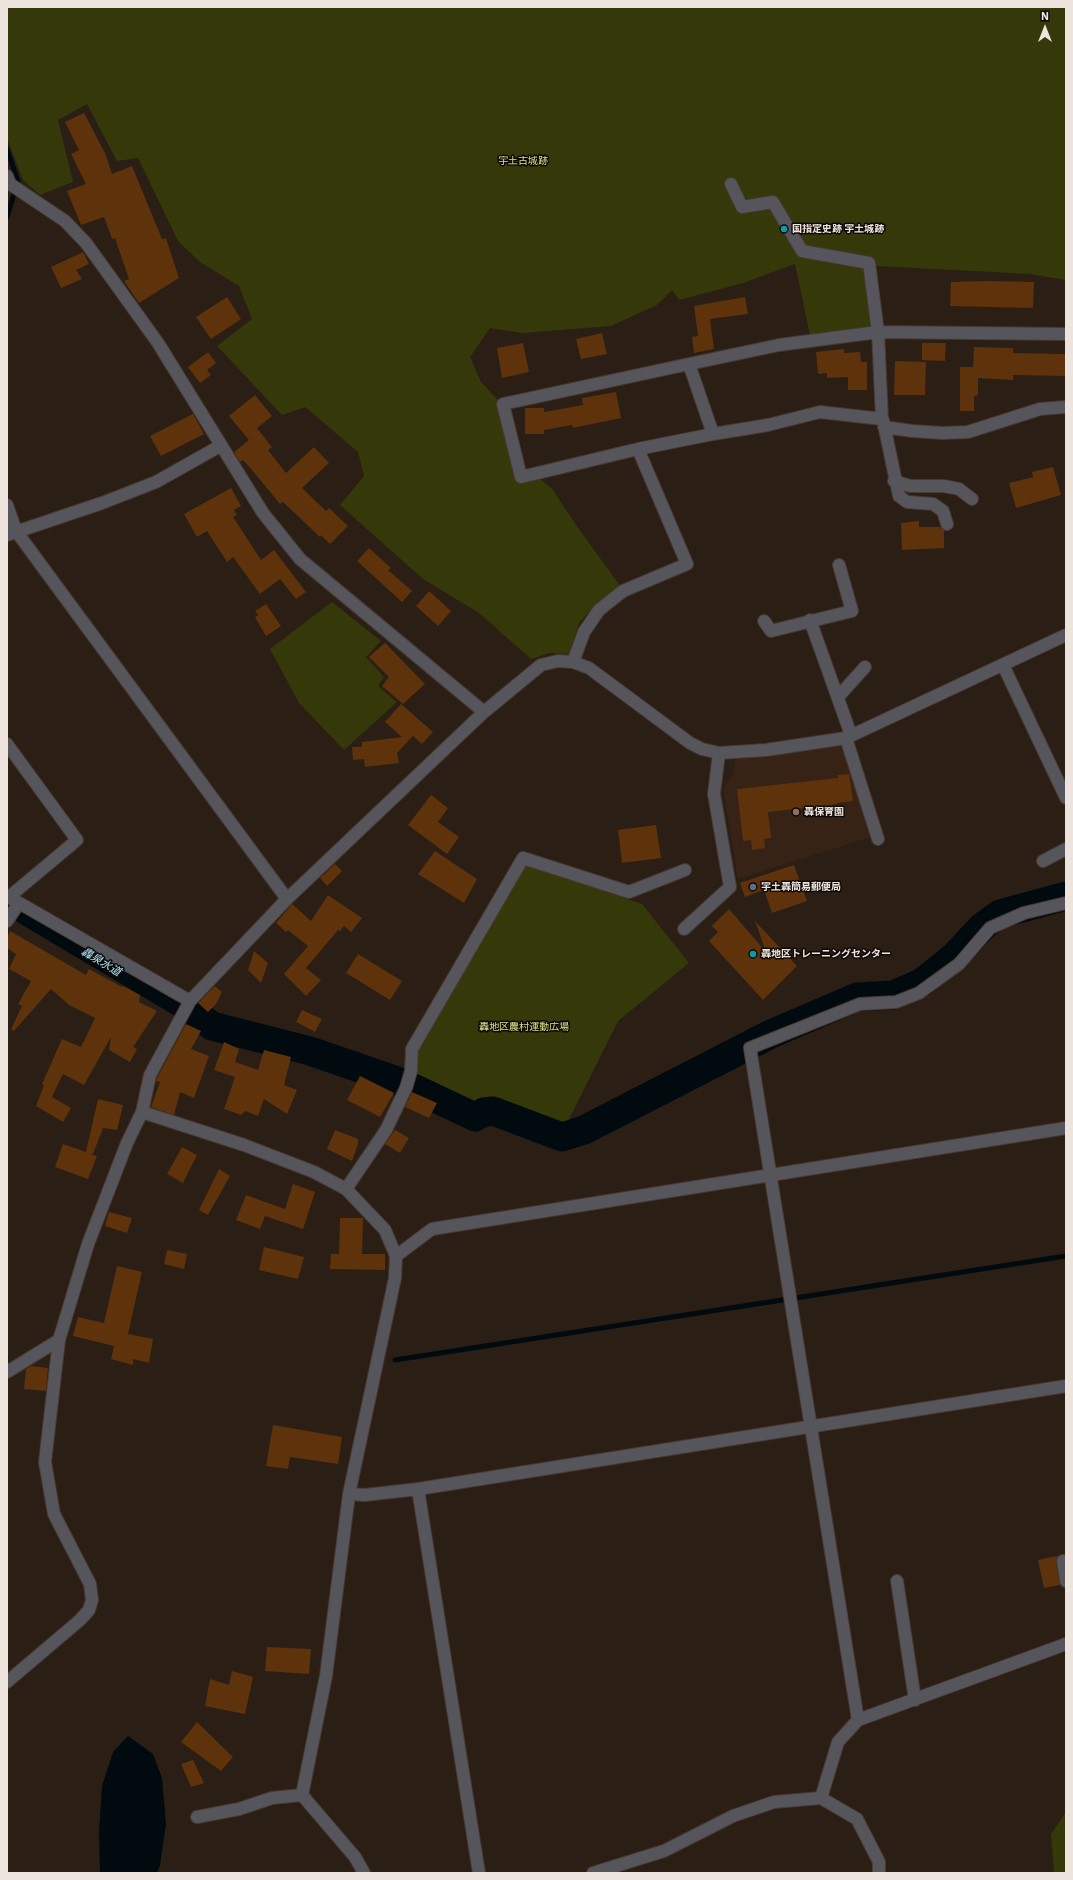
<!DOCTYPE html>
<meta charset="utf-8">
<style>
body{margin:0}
#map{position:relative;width:1073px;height:1880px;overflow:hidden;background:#2b1e15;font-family:"IBM Plex Sans",sans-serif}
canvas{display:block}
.frame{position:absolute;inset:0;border:8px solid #ede4dd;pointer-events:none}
.north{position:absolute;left:1025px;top:8px;width:40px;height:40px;-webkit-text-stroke:3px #0f0906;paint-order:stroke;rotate:0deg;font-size:11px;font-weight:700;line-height:16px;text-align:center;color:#ede4dd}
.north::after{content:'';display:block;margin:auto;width:14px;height:18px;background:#ede4dd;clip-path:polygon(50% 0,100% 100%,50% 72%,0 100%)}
</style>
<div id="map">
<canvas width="1073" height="1880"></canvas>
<div class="frame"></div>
<div class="north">N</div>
</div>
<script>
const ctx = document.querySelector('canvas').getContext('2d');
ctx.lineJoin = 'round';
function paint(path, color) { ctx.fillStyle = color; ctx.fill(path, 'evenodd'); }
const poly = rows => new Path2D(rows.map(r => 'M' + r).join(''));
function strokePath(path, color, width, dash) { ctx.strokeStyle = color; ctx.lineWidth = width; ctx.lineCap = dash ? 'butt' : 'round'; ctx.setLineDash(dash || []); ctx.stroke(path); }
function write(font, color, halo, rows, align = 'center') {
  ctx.font = font + ' "IBM Plex Sans","Noto Sans JP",sans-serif'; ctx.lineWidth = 3; ctx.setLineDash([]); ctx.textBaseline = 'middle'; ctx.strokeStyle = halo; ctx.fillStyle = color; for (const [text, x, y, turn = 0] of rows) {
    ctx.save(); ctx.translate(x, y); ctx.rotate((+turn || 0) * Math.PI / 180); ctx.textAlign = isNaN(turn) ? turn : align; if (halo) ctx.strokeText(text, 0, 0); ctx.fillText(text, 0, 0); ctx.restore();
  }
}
const built = poly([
 [842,745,873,836,738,879,723,788,733,774,735,759]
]);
const green = poly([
 [7,7,1066,7,1066,280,1030,274,876,266,880,328,810,335,795,264,743,283,679,300,672,290,657,305,611,326,523,333,490,328,470,357,481,382,498,400,517,481,538,477,553,490,576,525,621,587,598,602,579,623,569,654,550,653,531,659,479,613,423,579,340,505,364,476,358,452,305,407,282,415,217,346,252,319,239,286,200,262,178,241,138,158,117,161,87,104,58,120,73,182,40,195,23,180,7,138],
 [332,602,381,641,366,657,384,677,378,686,397,702,344,750,299,703,270,649],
 [525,864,642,904,689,963,618,1021,563,1131,484,1103,477,1112,412,1082,415,1052],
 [1066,1812,1066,1873,1054,1873,1051,1834]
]);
const water = poly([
 [128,1736,153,1754,162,1778,166,1824,160,1865,157,1873,100,1873,99,1831,102,1786,113,1752]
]);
const stream = poly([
 [7,149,18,181,7,217],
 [395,1360,1066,1256]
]);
const canal = poly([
 [7,906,9,907],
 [22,915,180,1009]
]);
const river = poly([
 [194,1013,212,1026,310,1051,403,1083,475,1117,484,1112,493,1111,562,1137,584,1130,771,1034,857,997,893,995,921,983,955,956,983,926,1000,914,1066,896]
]);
const building = poly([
 [84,113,105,153,112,174,132,166,162,239,166,238,179,278,139,303,124,281,129,279,115,238,112,239,104,217,81,225,67,191,86,184,71,154,79,150,65,122],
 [83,252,89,264,76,270,82,279,61,288,51,267],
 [986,281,1034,282,1033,308,950,306,951,282],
 [227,297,241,319,211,339,196,317],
 [745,297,748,314,710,319,714,349,694,353,692,337,698,336,694,306],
 [602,333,607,354,581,359,576,339],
 [523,343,529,372,502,378,497,348],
 [922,343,946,343,945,361,922,360],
 [974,347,1013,348,1013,353,1066,354,1066,376,1013,375,1013,380,978,378,978,395,974,396,974,411,960,411,960,367,973,367],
 [844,349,844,353,860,352,861,362,867,362,867,390,848,390,848,377,827,378,827,373,818,374,816,352],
 [208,352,216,363,207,370,211,375,200,383,188,367],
 [895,361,926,362,925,395,894,395],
 [616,392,621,418,573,428,572,425,544,430,544,434,525,434,525,408,544,408,544,412,583,405,582,398],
 [255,395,272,416,257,428,272,447,268,450,286,473,314,447,329,463,302,488,326,511,329,508,348,526,330,544,321,535,320,537,283,502,280,504,252,470,243,460,240,462,234,452,249,440,229,416],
 [193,414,204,434,161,456,150,436],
 [1053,467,1061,495,1016,508,1009,483,1033,477,1032,472],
 [231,488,241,506,234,510,237,515,233,517,261,560,274,550,306,592,296,599,280,579,260,594,233,557,227,562,207,531,197,537,184,514],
 [919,521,919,527,940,527,944,530,944,548,902,550,901,523],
 [369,548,391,568,388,570,412,591,402,602,357,561],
 [429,591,451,611,438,626,416,606],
 [266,604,281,626,266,636,255,617,258,615,255,611],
 [385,643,425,684,403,704,382,686,389,677,369,657],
 [401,704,433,732,422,744,413,736,397,753,399,763,365,767,364,759,353,760,352,747,362,747,362,742,402,737,385,722],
 [849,774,853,801,837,803,837,804,768,812,771,838,764,839,765,848,752,850,751,840,743,841,737,789,838,778,838,775],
 [431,795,448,808,438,822,459,837,447,854,408,825],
 [656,825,661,858,622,863,618,830],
 [435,851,477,879,464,903,418,874],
 [335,864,342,871,327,886,320,878],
 [794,865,807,901,772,913,764,890,745,897,740,883],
 [328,895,362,918,351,932,344,926,340,931,338,930,306,968,321,980,306,996,284,974,308,946,288,930,286,932,276,923,292,904,311,921],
 [729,909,766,952,755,921,797,966,763,1000,709,941,718,932,712,926],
 [10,931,86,975,89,969,122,987,123,986,140,995,139,1002,157,1011,133,1047,137,1049,130,1062,109,1050,111,1037,84,1085,63,1074,52,1097,71,1108,63,1122,36,1106,44,1085,42,1084,62,1039,81,1047,95,1018,69,1005,51,989,14,1031,11,1029,22,1006,18,1004,31,981,9,969,16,954,7,948,7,938],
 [254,951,268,963,261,983,248,970],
 [358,954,402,981,390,1000,346,973],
 [215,986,222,992,216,1004,208,1012,198,1003],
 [302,1010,322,1019,315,1032,296,1022],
 [186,1024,201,1031,191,1049,209,1056,194,1098,180,1092,174,1115,151,1107,160,1082,156,1081,157,1078],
 [224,1042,239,1049,235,1062,258,1070,264,1050,291,1057,284,1085,297,1090,287,1114,264,1099,258,1116,245,1111,241,1115,224,1109,235,1077,214,1070],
 [360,1076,394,1093,380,1117,347,1100],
 [412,1092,437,1103,429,1118,405,1107],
 [98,1099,123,1105,117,1130,103,1128,93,1154,90,1154,97,1156,88,1179,55,1167,63,1144,86,1152],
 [335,1130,358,1139,358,1144,352,1161,327,1149],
 [395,1130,409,1138,400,1153,385,1144],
 [182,1147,197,1155,183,1183,167,1174],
 [219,1169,230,1176,208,1215,199,1210],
 [293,1184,315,1192,303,1229,265,1216,260,1229,236,1220,246,1195,285,1209],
 [109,1212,132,1218,127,1233,105,1226],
 [340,1218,363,1218,362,1254,385,1254,385,1270,330,1269,331,1254,339,1254],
 [264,1247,304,1257,298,1279,259,1270],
 [167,1250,187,1254,184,1269,164,1264],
 [117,1266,142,1272,128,1334,153,1339,149,1363,133,1359,133,1365,111,1359,114,1346,73,1336,78,1317,104,1323],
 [31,1366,48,1368,46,1391,24,1389,26,1369],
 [273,1425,342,1437,338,1464,290,1457,288,1469,266,1466],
 [1057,1556,1056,1562,1060,1585,1044,1588,1038,1560],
 [267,1647,311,1649,309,1674,265,1671],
 [232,1671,253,1677,245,1714,205,1706,210,1679,229,1685],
 [197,1722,233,1757,221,1771,181,1742],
 [193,1760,204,1783,191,1787,181,1764]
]);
const minor = poly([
 [7,176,10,184,65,221,86,243,158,343,263,513,300,559,484,712],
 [883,420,899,496,907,502,933,504,943,511,947,524],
 [884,427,912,431,942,433,968,432,1040,409,1066,407],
 [713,434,768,425,820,412,882,419,878,332,869,263,802,251,773,202,742,207,731,184],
 [638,449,521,477,503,404,689,364],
 [894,481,910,486,944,486,959,489,972,499],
 [7,505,16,531,287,899],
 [7,535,102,503,156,482,220,446],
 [810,620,851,735],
 [764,621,771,631,852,611,839,565],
 [573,662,584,632,599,610,623,591,687,564,638,449,713,434,689,364,779,345,878,332,1066,334],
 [1003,665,1066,798],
 [838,697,865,667],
 [846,738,878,839],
 [7,744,77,840,9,897],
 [1043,861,1066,849],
 [7,896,190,1001],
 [7,921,19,903],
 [684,929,730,887,714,794,719,753],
 [142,1112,244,1145,314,1172,346,1189,385,1230,396,1256,395,1278,349,1494,326,1676,302,1795],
 [346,1189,386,1130,406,1088,411,1071,412,1049,523,858,629,892,685,870],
 [396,1256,432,1229,1066,1128],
 [7,1372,59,1340],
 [418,1489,479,1873],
 [349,1494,365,1495,418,1489,1066,1386],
 [1063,1561,1066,1581],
 [897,1581,915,1700],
 [7,1682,80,1620,89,1610,92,1600,90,1584,54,1514,45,1462,59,1340,88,1244,127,1143,142,1112,150,1075,190,1001,287,899,484,712,541,665,558,661,573,662,589,668,690,743,702,749,719,753,766,750,846,738,1066,635],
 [858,1720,750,1048,860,1004,896,1002,919,993,959,964,990,928,1024,913,1066,903],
 [302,1795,355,1857,364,1873],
 [821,1798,838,1742,858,1720,1066,1644],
 [197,1817,239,1809,272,1798,302,1795],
 [593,1873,664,1851,733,1816,774,1802,821,1798,857,1819,879,1862,879,1873]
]);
const markers = [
 [784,229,4,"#0f9aa8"],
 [796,812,4,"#8d6e63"],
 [753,887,4,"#5c6f8a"],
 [753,954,4,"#0f9aa8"]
];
const parkNames = [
 ["宇土古城跡",523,161],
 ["轟地区農村運動広場",524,1027]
];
const poiNames = [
 ["国指定史跡 宇土城跡",792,229],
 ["轟保育園",804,812],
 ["宇土轟簡易郵便局",761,887],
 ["轟地区トレーニングセンター",761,954]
];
const waterNames = [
 ["轟泉水道",101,962,31]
];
paint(built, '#362315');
paint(green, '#353809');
paint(water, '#000a0f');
strokePath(stream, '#000a0f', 5);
strokePath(canal, '#000a0f', 17);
strokePath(river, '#000a0f', 29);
paint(building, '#5e320b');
strokePath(minor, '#463a31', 14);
strokePath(minor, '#56555c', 12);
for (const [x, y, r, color] of markers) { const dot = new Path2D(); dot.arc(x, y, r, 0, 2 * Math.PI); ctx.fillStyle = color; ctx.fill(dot); strokePath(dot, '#0f0906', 1.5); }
write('10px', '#d9e28a', '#0f0906', parkNames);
write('bold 10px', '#ede4dd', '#0f0906', poiNames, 'left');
write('italic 11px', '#adebfc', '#0f0906', waterNames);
</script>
